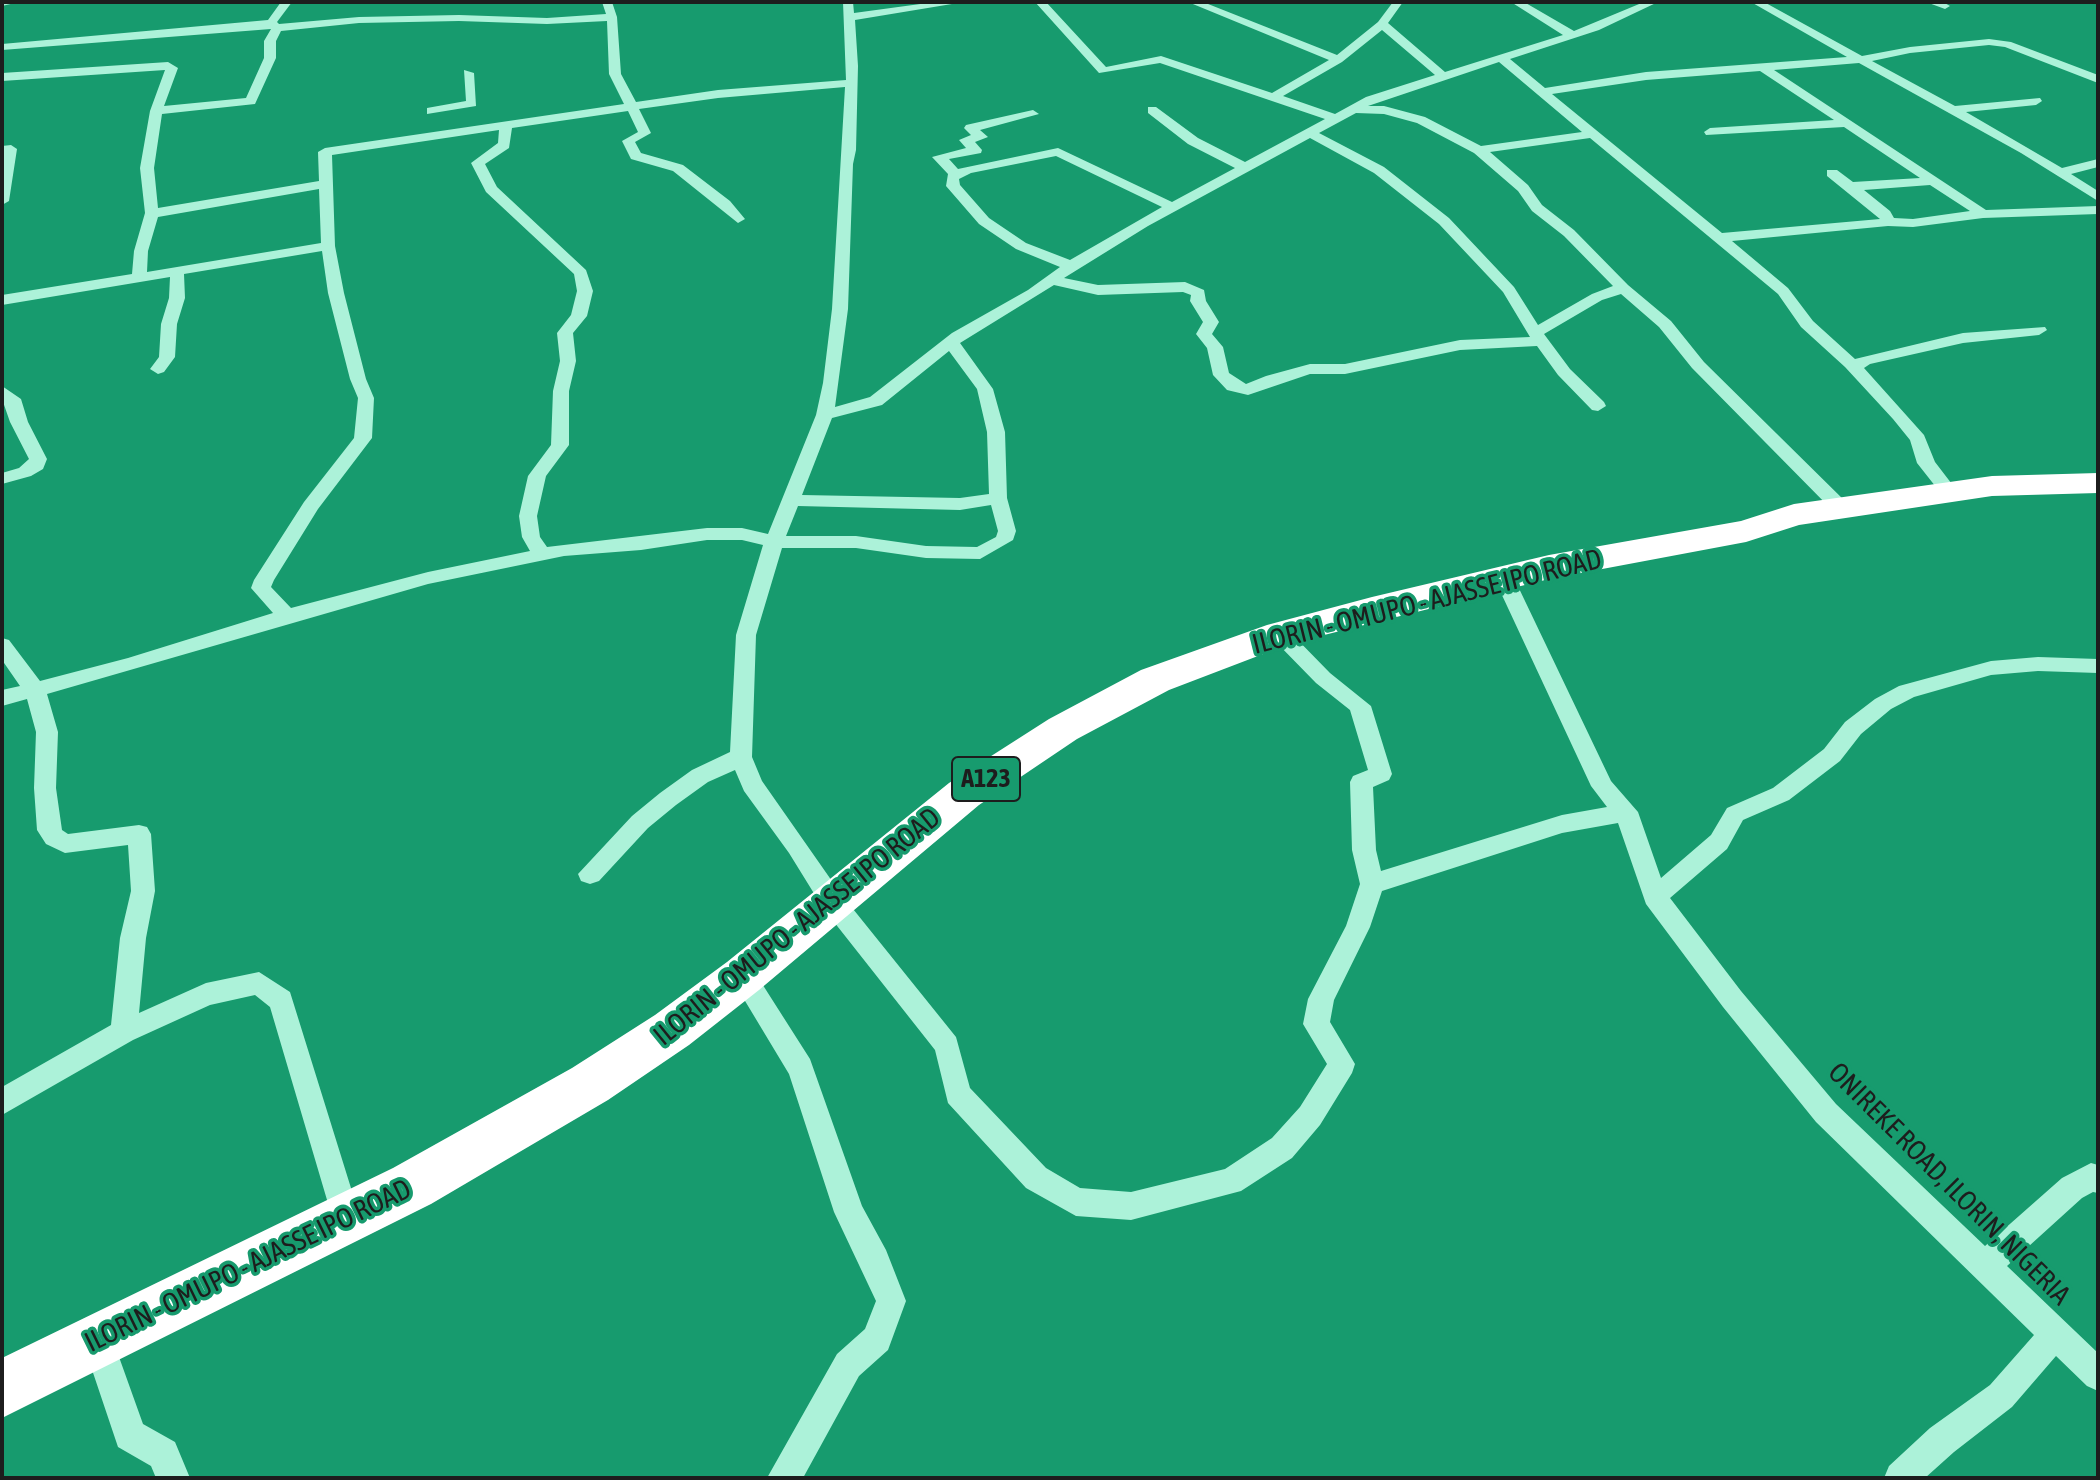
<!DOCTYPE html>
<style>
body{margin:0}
#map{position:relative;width:2100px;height:1480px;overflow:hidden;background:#179b6e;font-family:"Asap Condensed",sans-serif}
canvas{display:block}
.frame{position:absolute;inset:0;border:4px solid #1d1d1d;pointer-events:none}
</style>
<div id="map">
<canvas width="2100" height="1480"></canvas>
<div class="frame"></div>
</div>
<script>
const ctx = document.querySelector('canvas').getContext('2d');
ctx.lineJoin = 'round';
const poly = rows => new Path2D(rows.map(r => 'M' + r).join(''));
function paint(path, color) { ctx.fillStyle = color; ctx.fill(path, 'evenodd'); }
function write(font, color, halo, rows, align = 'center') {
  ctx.font = font + ' "Asap Condensed",sans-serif'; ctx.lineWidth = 7; ctx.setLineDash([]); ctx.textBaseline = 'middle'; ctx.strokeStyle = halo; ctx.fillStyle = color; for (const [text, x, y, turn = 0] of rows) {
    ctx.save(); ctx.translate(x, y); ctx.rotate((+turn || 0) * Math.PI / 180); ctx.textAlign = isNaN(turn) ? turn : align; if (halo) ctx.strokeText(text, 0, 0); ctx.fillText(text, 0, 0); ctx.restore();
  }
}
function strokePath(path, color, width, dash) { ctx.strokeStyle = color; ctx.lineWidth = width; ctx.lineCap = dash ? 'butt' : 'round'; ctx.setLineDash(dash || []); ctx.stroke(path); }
const street = poly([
 [2,2,19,2,2,6,2,2],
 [281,2,292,2,277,22,279,24,359,17,459,15,547,18,606,14,602,2,612,2,617,17,621,74,636,102,718,90,846,80,843,2,853,2,854,13,935,2,964,2,855,20,858,66,856,150,853,164,848,309,835,407,870,397,952,333,1028,290,1060,267,1016,249,979,224,946,186,948,174,932,157,966,148,959,140,971,135,964,128,966,125,1033,110,1039,114,980,130,988,137,975,142,982,150,981,153,949,159,958,169,1058,148,1172,202,1235,168,1188,144,1148,113,1148,107,1156,107,1198,138,1245,162,1325,119,1160,63,1099,73,1035,2,1046,2,1106,67,1161,56,1272,93,1329,60,1188,2,1203,2,1337,55,1378,22,1393,2,1403,2,1388,23,1445,72,1563,35,1511,2,1524,2,1574,31,1644,2,1658,2,1599,30,1510,59,1545,88,1646,72,1847,57,1751,2,1764,2,1862,56,1910,47,1989,39,2011,42,2098,75,2098,83,2005,47,1989,45,1910,53,1872,61,1955,106,2040,98,2042,101,2036,105,1966,112,2062,168,2098,159,2098,167,2071,174,2098,191,2098,201,2021,153,1859,63,1774,70,1986,210,2098,206,2098,214,1983,218,1913,227,1888,226,1732,241,1788,288,1813,321,1855,359,1963,333,2045,327,2047,330,2039,335,1963,343,1870,364,1864,368,1924,435,1935,462,1958,492,1955,496,1943,496,1917,463,1910,440,1893,419,1845,367,1801,327,1778,294,1590,138,1490,152,1528,185,1542,205,1574,230,1628,285,1671,321,1704,362,1849,505,1851,509,1849,513,1835,513,1692,368,1659,327,1621,294,1602,300,1544,334,1570,369,1604,402,1606,406,1598,411,1592,410,1558,375,1537,346,1460,350,1345,374,1310,374,1248,395,1227,390,1213,375,1207,348,1196,334,1203,322,1190,301,1191,295,1183,292,1098,295,1054,285,960,343,993,389,1005,432,1007,498,1016,531,1013,540,980,559,926,558,856,548,782,548,756,635,752,757,762,781,841,894,956,1037,970,1088,1046,1168,1080,1188,1131,1192,1225,1169,1272,1138,1300,1107,1327,1064,1303,1024,1308,999,1346,926,1360,884,1352,850,1350,782,1353,776,1368,770,1350,710,1316,683,1273,639,1270,634,1273,629,1287,629,1330,673,1371,706,1392,774,1389,780,1373,787,1376,850,1381,871,1562,815,1607,807,1591,786,1494,578,1497,573,1504,572,1514,578,1611,781,1638,812,1661,878,1711,835,1727,808,1773,788,1824,749,1845,722,1875,699,1899,686,1991,661,2038,657,2098,659,2098,673,2038,671,1991,675,1914,697,1891,709,1861,734,1840,761,1789,800,1743,820,1727,849,1670,898,1741,991,1836,1104,1985,1246,2062,1178,2091,1163,2098,1165,2098,1193,2093,1192,2082,1198,2007,1266,2098,1353,2098,1391,2087,1386,2056,1356,2012,1407,1954,1452,1925,1478,1884,1478,1889,1466,1930,1428,1990,1385,2034,1335,1816,1122,1723,1007,1646,904,1618,823,1562,833,1382,891,1370,927,1334,1000,1330,1022,1355,1064,1352,1073,1320,1125,1292,1158,1241,1191,1131,1220,1076,1216,1026,1188,948,1103,935,1050,823,908,789,853,744,791,735,770,708,782,676,805,648,828,599,881,590,884,581,881,578,874,632,816,660,793,692,770,730,752,736,635,763,545,742,540,707,540,641,550,564,556,428,584,47,694,58,732,56,788,62,830,68,834,139,825,147,827,151,834,155,891,146,938,139,1013,206,983,259,972,290,992,360,1217,355,1227,345,1231,335,1227,270,1007,255,995,210,1005,133,1040,2,1115,2,1087,111,1025,120,938,131,891,128,845,65,853,46,844,37,830,34,788,36,732,27,699,2,706,2,690,20,686,2,660,2,638,9,640,40,681,128,658,273,613,251,588,254,580,304,502,354,438,358,398,350,379,328,293,322,251,184,274,185,298,177,324,175,357,164,372,158,374,150,369,159,357,161,324,169,298,170,277,2,305,2,295,132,274,134,251,145,213,140,168,150,111,165,70,2,81,2,73,168,62,178,68,164,106,246,98,264,58,264,41,271,29,2,50,2,44,268,20,281,2],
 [459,21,547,24,607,21,609,74,624,104,325,148,318,152,319,181,158,208,154,168,162,114,255,104,276,58,276,41,281,31,359,23,459,21],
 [1382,30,1435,75,1366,97,1335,114,1283,96,1342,62,1382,30],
 [1499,62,1582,132,1481,146,1425,117,1384,106,1368,106,1499,62],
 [1760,71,1834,120,1710,128,1704,132,1706,135,1844,127,1920,178,1853,182,1837,170,1827,170,1827,176,1880,219,1722,233,1552,94,1646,80,1760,71],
 [845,87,832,309,823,383,816,415,768,534,742,528,707,528,547,547,540,537,537,516,546,476,569,445,569,391,576,361,573,333,587,316,593,291,586,270,497,187,485,164,509,148,512,128,628,111,638,132,622,141,631,159,673,171,738,223,745,219,730,201,683,165,641,153,635,142,651,133,639,109,718,98,845,87],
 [1356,113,1384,114,1417,123,1474,153,1518,191,1532,211,1564,236,1613,286,1592,294,1538,325,1514,287,1449,218,1384,167,1319,133,1356,113],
 [499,130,498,143,471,163,486,192,574,274,577,291,571,315,557,333,560,361,553,391,551,445,528,476,519,516,522,537,530,551,428,572,291,608,271,587,274,580,318,509,372,438,374,398,366,379,344,293,335,246,332,155,499,130],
 [1310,138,1374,173,1439,224,1503,292,1530,337,1460,340,1345,364,1310,364,1266,376,1246,384,1229,373,1223,347,1212,334,1219,322,1206,301,1204,290,1185,282,1098,285,1064,278,1148,226,1310,138],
 [1056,156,1162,207,1070,260,1026,243,989,218,960,185,959,179,971,173,1056,156],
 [1930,185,1970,211,1913,219,1894,218,1890,211,1864,190,1930,185],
 [319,189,321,243,147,272,148,251,158,217,319,189],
 [949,351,977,389,987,432,989,494,960,498,802,495,832,418,882,405,949,351],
 [991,505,998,531,996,537,977,547,926,546,856,536,786,536,798,506,960,510,991,505],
 [1926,2,1943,2,1950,6,1945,9,1926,2],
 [464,70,474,73,476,106,427,114,427,108,466,101,464,70],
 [2,146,11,145,17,149,9,201,2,205,2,146],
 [2,386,21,399,28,422,47,459,43,469,31,476,2,484,2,473,19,468,29,459,10,422,2,399,2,386],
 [743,965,752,968,810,1059,862,1206,886,1250,906,1301,888,1350,859,1376,803,1478,767,1478,837,1354,865,1329,876,1301,834,1212,789,1074,730,976,734,968,743,965],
 [98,1324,109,1329,143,1424,175,1442,190,1478,156,1478,151,1466,118,1447,82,1340,87,1329,98,1324]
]);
const highway = poly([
 [2098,473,2098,493,1992,496,1799,525,1746,542,1549,579,1292,643,1169,690,1077,739,979,805,759,990,689,1045,608,1100,431,1204,2,1418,2,1358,393,1168,572,1068,655,1015,727,962,949,783,1049,719,1141,670,1267,625,1372,597,1549,555,1741,521,1794,504,1992,476,2098,473]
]);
const shields = [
 [986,779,68]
];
const shieldNames = [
 ["A123",986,779]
];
const streetNames = [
 ["ILORIN - OMUPO - AJASSE IPO ROAD",1427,602,-14],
 ["ILORIN - OMUPO - AJASSE IPO ROAD",797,927,-39],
 ["ONIREKE ROAD, ILORIN, NIGERIA",1949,1184,45],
 ["ILORIN - OMUPO - AJASSE IPO ROAD",248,1266,-26]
];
paint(street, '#acf2d9');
paint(highway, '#fff');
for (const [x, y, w] of shields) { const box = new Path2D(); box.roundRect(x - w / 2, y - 22, w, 44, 6); ctx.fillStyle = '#179b6e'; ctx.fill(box); strokePath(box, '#1d1d1d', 2); }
write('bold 26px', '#1d1d1d', null, shieldNames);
write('28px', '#1d1d1d', '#179b6e', streetNames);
</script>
